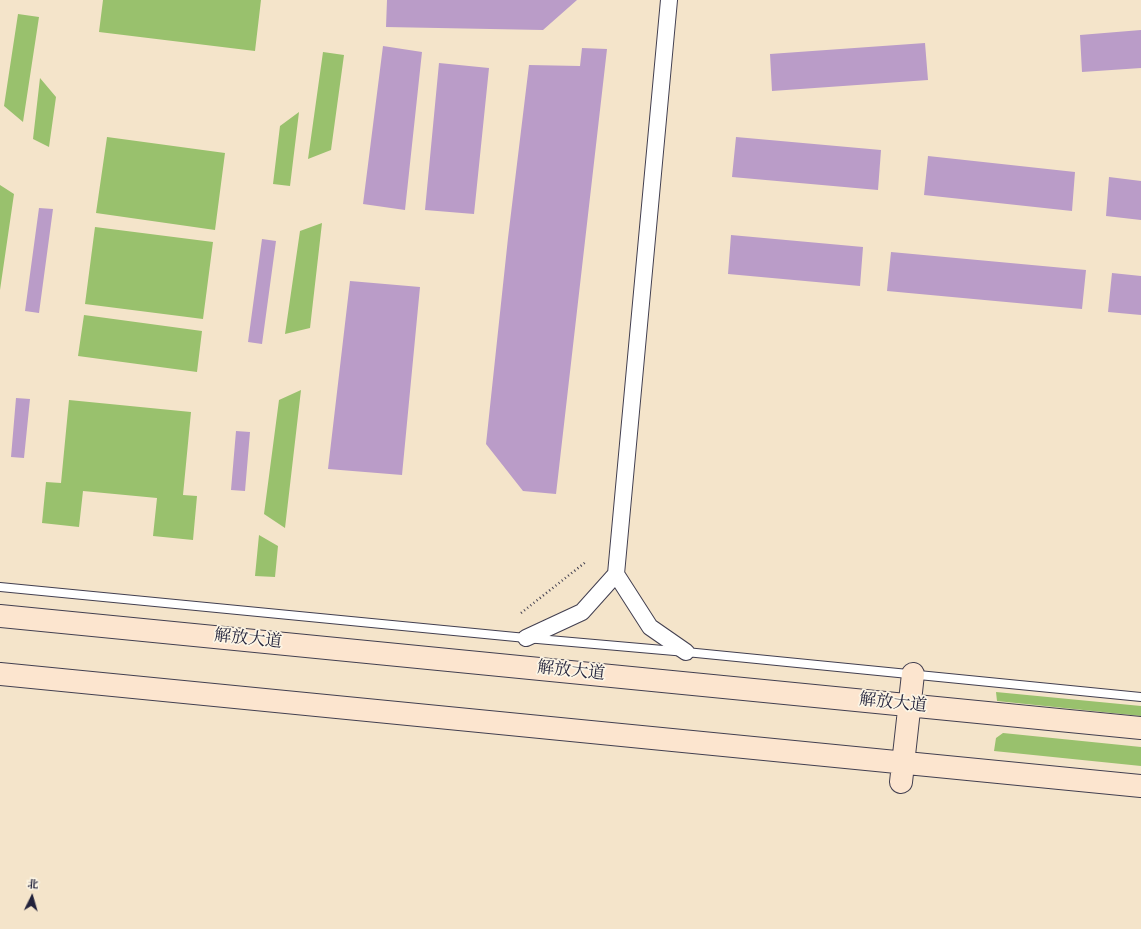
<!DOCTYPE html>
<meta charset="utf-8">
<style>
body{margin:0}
#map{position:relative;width:1141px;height:929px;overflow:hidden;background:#f4e4ca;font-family:"IM FELL DW Pica","Noto Serif SC",serif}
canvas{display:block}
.north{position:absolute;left:12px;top:877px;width:40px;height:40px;-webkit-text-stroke:3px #fcf5e5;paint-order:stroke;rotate:5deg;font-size:11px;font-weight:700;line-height:16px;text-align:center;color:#22223b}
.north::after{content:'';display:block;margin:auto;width:14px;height:18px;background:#22223b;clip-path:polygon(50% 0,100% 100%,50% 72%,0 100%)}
</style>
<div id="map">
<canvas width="1141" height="929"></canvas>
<div class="north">北</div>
</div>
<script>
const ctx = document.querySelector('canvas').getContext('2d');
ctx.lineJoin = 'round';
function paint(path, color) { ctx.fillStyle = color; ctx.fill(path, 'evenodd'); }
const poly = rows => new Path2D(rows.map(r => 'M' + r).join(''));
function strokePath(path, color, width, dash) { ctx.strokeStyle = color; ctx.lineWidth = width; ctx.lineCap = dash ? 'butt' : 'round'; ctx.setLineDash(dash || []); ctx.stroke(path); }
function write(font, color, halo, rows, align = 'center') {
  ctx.font = font + ' "IM FELL DW Pica","Noto Serif SC",serif'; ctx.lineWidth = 3.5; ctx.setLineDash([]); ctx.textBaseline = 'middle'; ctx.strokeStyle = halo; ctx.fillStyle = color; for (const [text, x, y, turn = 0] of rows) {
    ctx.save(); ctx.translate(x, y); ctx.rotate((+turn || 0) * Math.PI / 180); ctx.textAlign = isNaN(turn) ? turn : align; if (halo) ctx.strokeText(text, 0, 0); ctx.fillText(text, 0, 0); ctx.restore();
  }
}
const green = poly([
 [103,0,261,0,255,51,99,32],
 [18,14,39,17,23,122,4,106],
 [323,52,344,55,331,150,308,159],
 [40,78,56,97,49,147,33,139],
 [299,112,290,186,273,184,280,126],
 [107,137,225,153,215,230,96,213],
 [0,185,14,194,0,290],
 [322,223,310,328,285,334,300,231],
 [95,227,213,242,203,319,85,304],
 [84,315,202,331,197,372,78,356],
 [301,390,285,528,264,514,279,400],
 [69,400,191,412,183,495,197,496,193,540,153,536,157,498,83,491,79,527,42,523,46,482,61,483],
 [259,535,278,546,275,577,255,576],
 [996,692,1141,706,1141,716,997,701],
 [1003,733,1141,747,1141,766,994,751,996,738]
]);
const building = poly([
 [387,0,577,0,543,30,386,27],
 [1141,30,1141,68,1082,72,1080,35],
 [925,43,928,80,772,91,770,54],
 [383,46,422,52,405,210,363,204],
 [582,48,607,49,556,494,523,491,486,444,508,238,529,65,580,66],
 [439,63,489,68,474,214,425,210],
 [736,137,881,150,878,190,732,177],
 [928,156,1075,172,1072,211,924,195],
 [1109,177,1141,181,1141,220,1106,216],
 [39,208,53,209,39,313,25,311],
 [731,235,863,247,860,286,728,274],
 [262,239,276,241,262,344,248,342],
 [891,252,1086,270,1082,309,887,291],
 [1112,273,1141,276,1141,315,1108,312],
 [350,281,420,287,402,475,328,469],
 [16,398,30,399,24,458,11,457],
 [236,431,250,432,245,491,231,490]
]);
const path = poly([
 [521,613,587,561]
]);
const lane = poly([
 [0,587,526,638,686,652,1141,697]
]);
const street = poly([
 [616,574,650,627,686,652],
 [526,638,582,612,616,574,669,0]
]);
const secondary = poly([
 [0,616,1141,728],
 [0,674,1141,786],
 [901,782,913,674]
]);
const streetNames = [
 ["解放大道",248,640,6],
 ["解放大道",571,672,6],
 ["解放大道",893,704,6]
];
paint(green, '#99c16d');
paint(building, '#ba9cc8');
strokePath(lane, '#423f50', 10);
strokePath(street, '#423f50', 18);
strokePath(secondary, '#423f50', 24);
strokePath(path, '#423f50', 2.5, [1, 3]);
strokePath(lane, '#fff', 8);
strokePath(street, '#fff', 16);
strokePath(secondary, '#fce5cf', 22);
write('17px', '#22223b', '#fcf5e5', streetNames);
</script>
